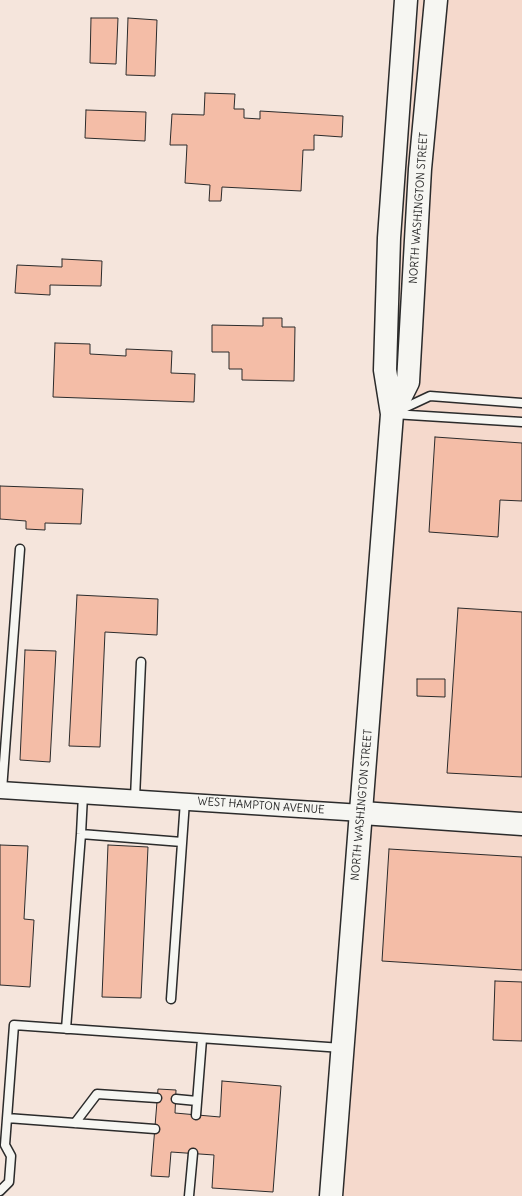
<!DOCTYPE html>
<style>
body{margin:0}
canvas{display:block;background:#f5e5dc}
</style>
<canvas width="522" height="1196"></canvas>
<script>
const ctx = document.querySelector('canvas').getContext('2d');
ctx.lineJoin = 'round';
function paint(path, color) { ctx.fillStyle = color; ctx.fill(path, 'evenodd'); }
const poly = rows => new Path2D(rows.map(r => 'M' + r).join(''));
function strokePath(path, color, width, dash) { ctx.strokeStyle = color; ctx.lineWidth = width; ctx.lineCap = dash ? 'butt' : 'round'; ctx.setLineDash(dash || []); ctx.stroke(path); }
function write(font, color, halo, rows, align = 'center') {
  ctx.font = font + ' Delius,sans-serif'; ctx.lineWidth = 3; ctx.setLineDash([]); ctx.textBaseline = 'middle'; ctx.strokeStyle = halo; ctx.fillStyle = color; for (const [text, x, y, turn = 0] of rows) {
    ctx.save(); ctx.translate(x, y); ctx.rotate((+turn || 0) * Math.PI / 180); ctx.textAlign = isNaN(turn) ? turn : align; if (halo) ctx.strokeText(text, 0, 0); ctx.fillText(text, 0, 0); ctx.restore();
  }
}
const built = poly([
 [419,0,522,0,522,1196,331,1196]
]);
const building = poly([
 [91,18,118,18,116,64,90,63,91,18],
 [128,18,157,20,155,76,126,75,128,18],
 [205,93,235,94,234,109,244,109,244,118,260,119,260,111,343,116,342,137,314,135,314,150,303,150,301,191,222,187,221,201,209,201,210,185,185,183,187,145,170,145,172,114,204,115,205,93],
 [86,110,146,112,145,141,85,138,86,110],
 [62,259,102,261,101,286,50,285,50,295,15,293,17,265,62,267,62,259],
 [263,318,282,318,282,327,295,327,294,381,242,380,242,369,229,369,229,352,212,352,212,325,263,326,263,318],
 [55,343,90,344,90,354,126,356,126,349,172,351,171,373,195,374,194,402,53,397,55,343],
 [435,437,522,443,522,501,500,500,498,537,429,532,435,437],
 [0,486,83,489,81,524,45,523,45,530,26,529,26,521,0,519,0,486],
 [77,595,158,599,157,635,105,632,100,747,69,746,77,595],
 [458,608,522,612,522,777,447,773,458,608],
 [25,650,56,651,50,762,20,760,25,650],
 [417,679,445,679,445,697,417,696,417,679],
 [0,845,28,846,24,919,34,920,30,987,0,985,0,845],
 [108,845,148,847,141,998,102,997,108,845],
 [389,849,522,857,522,970,382,961,389,849],
 [495,981,522,982,522,1041,493,1040,495,981],
 [222,1081,281,1086,273,1192,212,1188,214,1155,171,1152,169,1177,151,1176,158,1089,176,1090,175,1113,220,1117,222,1081]
]);
const lane = poly([
 [398,411,430,396,522,403],
 [393,414,522,422],
 [2,790,20,549],
 [135,798,141,662],
 [81,834,182,842],
 [171,999,185,801],
 [66,1029,81,834,83,795],
 [176,1099,197,1101],
 [196,1115,202,1039],
 [7,1118,155,1129],
 [75,1123,97,1094,157,1098],
 [0,1191,9,1182,11,1156,5,1145,14,1025,342,1048],
 [189,1196,193,1153]
]);
const street = poly([
 [0,790,362,813]
]);
const secondary = poly([
 [362,813,522,824]
]);
const primary = poly([
 [392,414,408,382,420,169,436,0],
 [331,1196,392,414,385,370,389,238,406,0]
]);
const streetNames = [
 ["NORTH WASHINGTON STREET",419,208,-86],
 ["NORTH WASHINGTON STREET",362,805,-85],
 ["WEST HAMPTON AVENUE",261,806,4]
];
paint(built, '#f5d9cc');
paint(building, '#f4bda7');
strokePath(building, '#2b2b2b', 1);
strokePath(lane, '#2b2b2b', 11);
strokePath(street, '#2b2b2b', 19);
strokePath(secondary, '#2b2b2b', 25);
strokePath(primary, '#2b2b2b', 25);
strokePath(lane, '#f6f6f2', 8);
strokePath(street, '#f6f6f2', 16);
strokePath(secondary, '#f6f6f2', 22);
strokePath(primary, '#f6f6f2', 22);
write('11px', '#2b2b2b', '#f6f6f2', streetNames);
</script>
